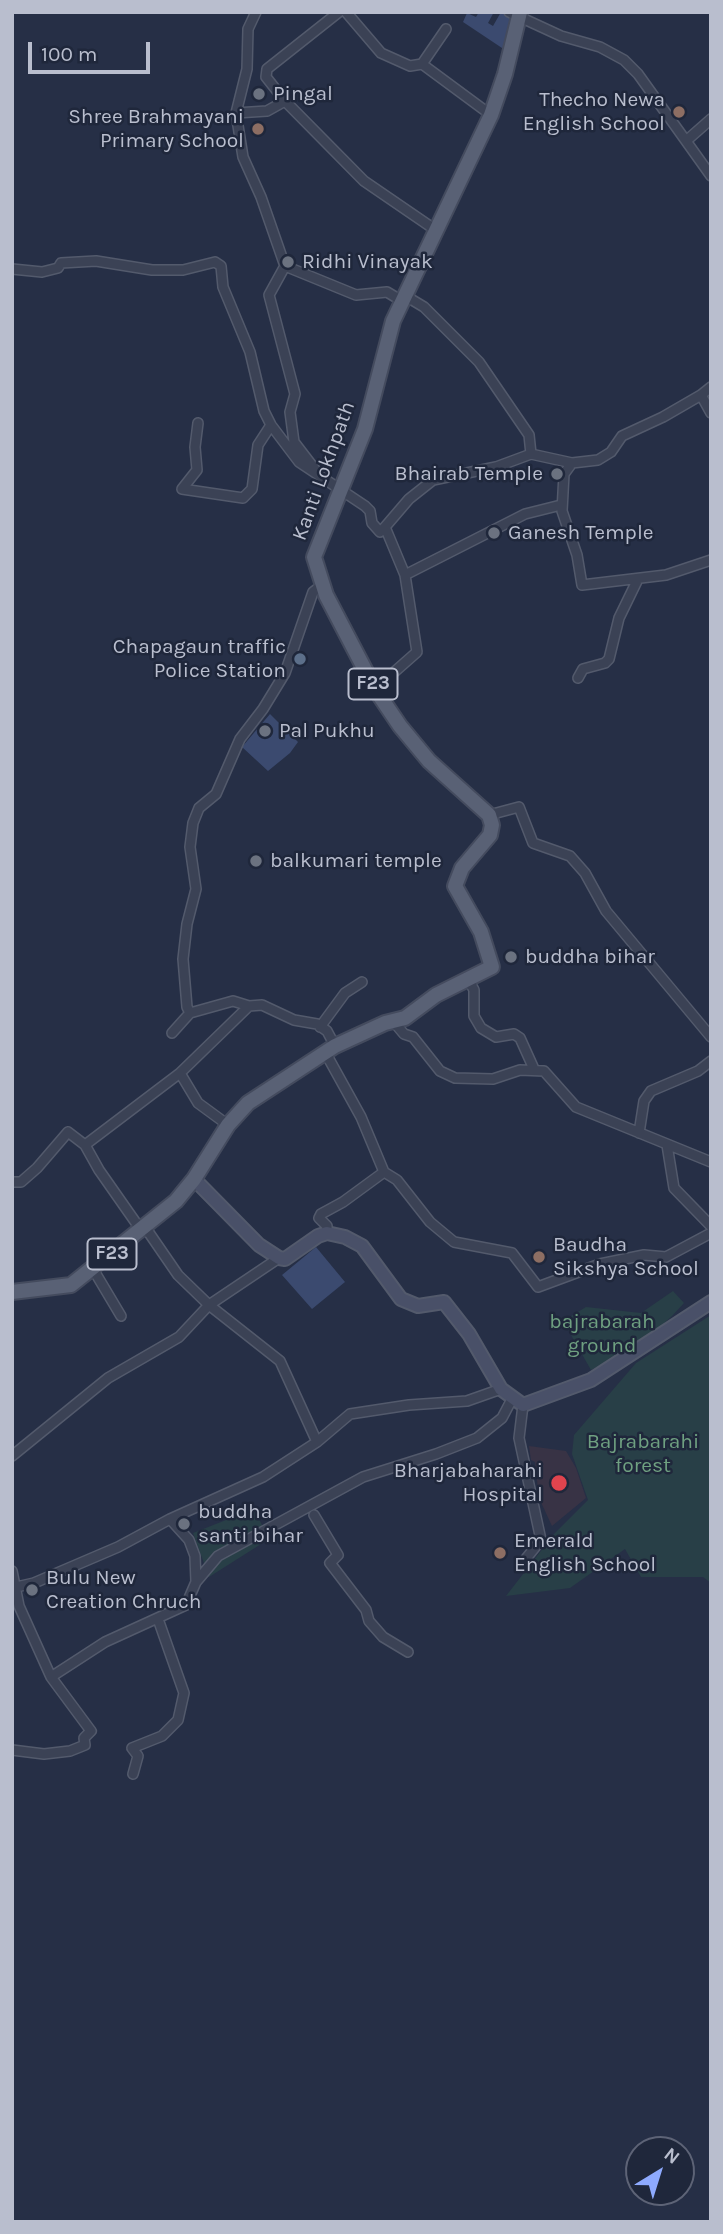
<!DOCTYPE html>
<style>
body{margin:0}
#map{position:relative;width:723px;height:2234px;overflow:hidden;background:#262f46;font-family:Karla,sans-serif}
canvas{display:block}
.frame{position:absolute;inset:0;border:14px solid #b9bece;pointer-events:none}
.north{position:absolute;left:625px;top:2136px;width:70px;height:70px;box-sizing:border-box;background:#1f273b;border:2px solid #5d6376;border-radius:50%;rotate:38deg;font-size:19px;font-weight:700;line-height:28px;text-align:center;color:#b9bece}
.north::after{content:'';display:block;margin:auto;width:24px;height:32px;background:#8eaafe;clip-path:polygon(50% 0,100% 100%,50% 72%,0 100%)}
.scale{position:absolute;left:28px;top:42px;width:122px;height:32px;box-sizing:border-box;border:4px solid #b9bece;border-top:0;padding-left:9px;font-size:21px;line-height:24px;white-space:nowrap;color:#b9bece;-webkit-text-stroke:5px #1f273b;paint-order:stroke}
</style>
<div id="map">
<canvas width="723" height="2234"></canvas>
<div class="frame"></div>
<div class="north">N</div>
<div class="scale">100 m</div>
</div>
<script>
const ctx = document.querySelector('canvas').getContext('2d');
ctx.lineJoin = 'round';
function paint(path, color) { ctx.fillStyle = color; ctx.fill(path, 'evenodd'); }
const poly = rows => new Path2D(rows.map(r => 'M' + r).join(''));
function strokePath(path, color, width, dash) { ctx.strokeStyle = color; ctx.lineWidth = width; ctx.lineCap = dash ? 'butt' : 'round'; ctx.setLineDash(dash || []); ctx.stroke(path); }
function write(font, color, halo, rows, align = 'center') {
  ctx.font = font + ' Karla,sans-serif'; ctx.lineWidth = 5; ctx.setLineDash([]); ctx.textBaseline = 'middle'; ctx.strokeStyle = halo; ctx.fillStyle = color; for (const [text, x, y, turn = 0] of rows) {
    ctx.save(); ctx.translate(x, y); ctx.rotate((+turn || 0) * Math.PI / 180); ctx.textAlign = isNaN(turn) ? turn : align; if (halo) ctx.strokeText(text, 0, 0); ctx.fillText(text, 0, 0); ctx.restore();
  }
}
const medical = poly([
 [529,1446,566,1451,576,1468,586,1498,552,1526,539,1498,535,1462,531,1460]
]);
const green = poly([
 [673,1291,684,1303,672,1316,640,1345,591,1370,563,1321,586,1307,641,1313],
 [711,1315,711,1583,703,1577,641,1577,625,1549,570,1588,506,1596,554,1534,588,1500,572,1454,574,1435,636,1363],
 [254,1509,269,1539,209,1577,193,1533]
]);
const water = poly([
 [479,12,494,12,488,23,493,26,501,12,513,16,505,50,463,22,467,13,476,17],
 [270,714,298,742,290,753,268,771,242,747],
 [316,1247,345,1282,312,1309,282,1275]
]);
const street = poly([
 [256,12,248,29,247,69,236,113,243,157,261,197,285,266],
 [339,12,267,69,266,77,285,101,364,181,437,231],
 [346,12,381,53,410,66,422,64,491,115],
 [509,12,561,36,600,47,624,60,638,74,686,141,711,119],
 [422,64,446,29],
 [236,113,267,111,285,101],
 [686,141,711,176],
 [12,269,42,272,58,268,61,263,96,261,152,270,183,270,215,262,221,266,223,287,250,352,264,411,271,425,299,462,365,506,370,511,372,523,380,532,385,527],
 [404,295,424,307,479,362,529,435,531,454,572,463],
 [711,387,701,395,711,413],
 [701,395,663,417,622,436,611,452,598,460,572,463,564,474,562,511,577,555,582,585,666,575,711,560],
 [198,423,195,447,197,470,182,489,243,498,252,489,258,445,271,425],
 [317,472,294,442,290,412,295,394,269,295,285,266,356,295,387,292,402,301],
 [405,575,385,527,409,499,433,480,496,467,531,454],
 [578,678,583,669,605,663,609,659,619,618,638,579],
 [375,689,417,652,405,575,525,514,561,505],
 [489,815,519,807,533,843,570,856,585,873,606,911,711,1037],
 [467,977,474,990,474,1016,481,1028,496,1037,514,1034,520,1038,534,1069],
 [190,1013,187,1007,183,959,187,924,196,889,190,847,193,823,199,808,216,794,240,739,263,709,285,673,313,592,322,585],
 [394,1022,404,1034,413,1037,440,1071,455,1078,493,1079,520,1070,544,1071,576,1107,711,1162],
 [320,1027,345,993,362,982],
 [172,1033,190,1013,233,1001,249,1006,262,1005,294,1020,317,1024,327,1031,335,1046],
 [325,1052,361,1117,384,1172,397,1180,430,1222,454,1242,512,1253,538,1287,600,1264,644,1255,666,1257,711,1233],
 [180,1073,249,1006],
 [639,1133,644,1101,651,1091,698,1071,711,1061],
 [85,1145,180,1073,198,1103,228,1125],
 [667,1145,674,1188,711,1226],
 [12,1182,21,1182,37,1168,68,1132,85,1145,99,1170,141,1230],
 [145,1227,178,1275,209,1305,280,1361,317,1442],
 [327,1233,327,1226,319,1218,321,1214,343,1202,384,1172],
 [93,1269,121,1316],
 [523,1405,519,1438,541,1540,524,1561],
 [12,1456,108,1378,179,1337,209,1305,279,1258],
 [314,1515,338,1555,330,1563,366,1610,369,1621,383,1637,408,1652],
 [12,1571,19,1606,51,1677,91,1731,84,1738,85,1745,70,1751,44,1754,12,1750],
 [196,1582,195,1556,189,1540,170,1519,263,1477,317,1442,350,1414,409,1405,467,1401,501,1389],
 [12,1588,34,1583,118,1547,170,1519],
 [51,1677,105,1642,186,1605,196,1582,218,1556,363,1477,436,1454,477,1438,502,1418,512,1399],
 [133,1774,138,1756,132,1748,162,1736,178,1720,184,1693,158,1619]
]);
const secondary = poly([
 [194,1179,259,1245,279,1258,285,1259,318,1236,327,1233,345,1237,362,1246,401,1299,418,1306,444,1302,469,1334,501,1389,523,1405,591,1380,711,1302]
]);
const primary = poly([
 [12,1292,71,1285,176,1201,194,1179,228,1125,248,1103,335,1046,385,1023,405,1018,436,995,492,967,481,932,455,886,462,868,490,835,492,825,489,815,429,761,400,726,375,689,326,595,314,557,365,429,393,321,491,115,505,74,520,12]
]);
const markers = [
 [259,94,7,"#6b7280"],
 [679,112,7,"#8d6e63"],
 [258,129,7,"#8d6e63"],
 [288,262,7,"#6b7280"],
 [557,474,7,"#6b7280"],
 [494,533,7,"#6b7280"],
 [300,659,7,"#5c6f8a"],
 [265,731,7,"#6b7280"],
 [256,861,7,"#6b7280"],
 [511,957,7,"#6b7280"],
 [539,1257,7,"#8d6e63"],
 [559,1483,9,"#e0444e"],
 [184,1524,7,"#6b7280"],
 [500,1553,7,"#8d6e63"],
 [32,1590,7,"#6b7280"]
];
const shields = [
 [373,684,49],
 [112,1254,49]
];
const shieldNames = [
 ["F23",373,684],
 ["F23",112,1254]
];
const poiNames = [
 ["Pingal",273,94],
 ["Thecho Newa",665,100,"right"],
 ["English School",665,124,"right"],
 ["Shree Brahmayani",244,117,"right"],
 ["Primary School",244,141,"right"],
 ["Ridhi Vinayak",302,262],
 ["Bhairab Temple",543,474,"right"],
 ["Ganesh Temple",508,533],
 ["Chapagaun traffic",286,647,"right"],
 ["Police Station",286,671,"right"],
 ["Pal Pukhu",279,731],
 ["balkumari temple",270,861],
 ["buddha bihar",525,957],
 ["Baudha",553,1245],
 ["Sikshya School",553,1269],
 ["Bharjabaharahi",543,1471,"right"],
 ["Hospital",543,1495,"right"],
 ["buddha",198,1512],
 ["santi bihar",198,1536],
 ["Emerald",514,1541],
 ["English School",514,1565],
 ["Bulu New",46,1578],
 ["Creation Chruch",46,1602]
];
const streetNames = [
 ["Kanti Lokhpath",324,471,-70]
];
const parkNames = [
 ["bajrabarah",602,1322],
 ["ground",602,1346],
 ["Bajrabarahi",643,1442],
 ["forest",643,1466]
];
paint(medical, '#383345');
paint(green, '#283f47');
paint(water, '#3b4a6f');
strokePath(street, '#535a6c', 12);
strokePath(secondary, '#535a6c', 16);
strokePath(primary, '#444b5e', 18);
strokePath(street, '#3b4255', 9);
strokePath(secondary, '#495068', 12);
strokePath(primary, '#596175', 14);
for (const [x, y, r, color] of markers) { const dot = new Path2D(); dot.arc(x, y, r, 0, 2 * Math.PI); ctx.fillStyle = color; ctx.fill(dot); strokePath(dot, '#1f273b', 2.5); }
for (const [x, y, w] of shields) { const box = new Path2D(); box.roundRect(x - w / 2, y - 15.5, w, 31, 5); ctx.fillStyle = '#1f273b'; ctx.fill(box); strokePath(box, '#b9bece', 2); }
write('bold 19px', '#b9bece', null, shieldNames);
write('21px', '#b9bece', '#1f273b', poiNames, 'left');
write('21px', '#b9bece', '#1f273b', streetNames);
write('21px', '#6fa081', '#1f273b', parkNames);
</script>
